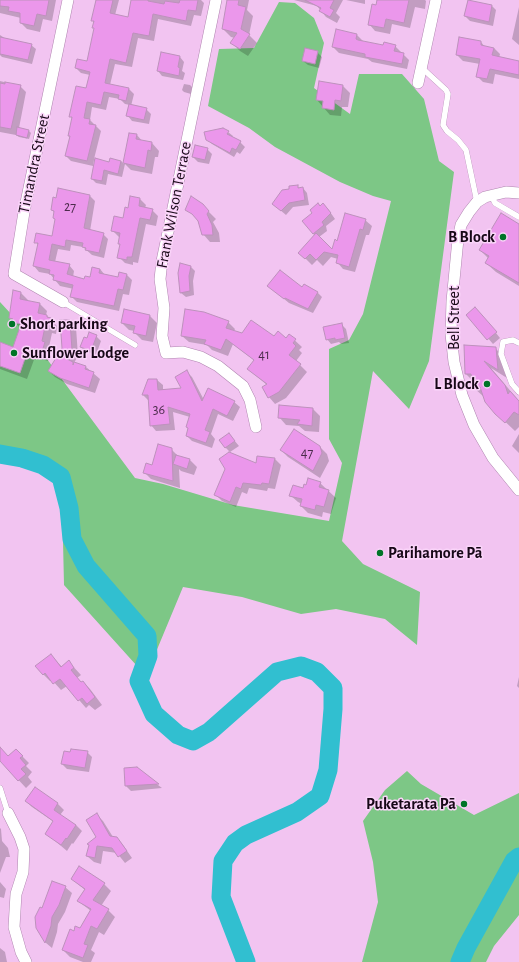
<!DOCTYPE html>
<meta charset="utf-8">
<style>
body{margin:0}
canvas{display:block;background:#f2c4f1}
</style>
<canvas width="519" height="962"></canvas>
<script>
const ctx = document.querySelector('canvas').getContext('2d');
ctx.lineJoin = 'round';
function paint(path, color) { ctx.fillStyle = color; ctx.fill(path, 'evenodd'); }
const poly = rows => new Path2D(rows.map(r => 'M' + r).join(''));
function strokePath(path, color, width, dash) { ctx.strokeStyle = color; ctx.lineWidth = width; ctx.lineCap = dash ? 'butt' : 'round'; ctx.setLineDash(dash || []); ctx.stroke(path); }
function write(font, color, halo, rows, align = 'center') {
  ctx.font = font + ' "Alegreya Sans",sans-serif'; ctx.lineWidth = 3; ctx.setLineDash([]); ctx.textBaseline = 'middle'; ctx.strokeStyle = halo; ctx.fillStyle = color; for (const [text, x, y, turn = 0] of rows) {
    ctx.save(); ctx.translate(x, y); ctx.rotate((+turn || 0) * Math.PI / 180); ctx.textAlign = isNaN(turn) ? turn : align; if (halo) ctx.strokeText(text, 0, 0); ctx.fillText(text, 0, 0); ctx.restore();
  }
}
const green = poly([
 [279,2,295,3,314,18,324,43,314,88,350,114,359,74,402,74,424,99,439,161,454,172,429,361,409,409,373,371,342,541,363,564,420,592,417,645,385,619,336,609,301,614,242,597,183,587,146,676,64,585,62,497,54,481,26,466,0,463,0,302,24,328,135,478,163,484,233,505,329,521,342,463,329,439,329,349,349,340,363,314,391,201,373,196,340,182,275,147,249,128,208,106,219,49,254,48],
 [407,771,421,784,474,815,519,793,519,915,494,946,486,962,362,962,378,902,373,862,363,821,385,790]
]);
const shadow = poly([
 [0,0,56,0,52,21,43,19,40,32,27,29,21,23,21,18,0,13,0,15],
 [97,0,119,0,115,15,129,18,132,0,201,0,204,3,201,16,194,15,191,26,158,19,154,41,138,38,132,67,115,64,110,85,129,89,134,94,131,106,146,109,151,114,149,124,132,121,128,116,130,105,125,104,120,99,109,97,106,110,92,107,90,120,101,131,94,159,109,163,121,161,124,164,130,134,137,135,143,142,152,143,159,151,158,157,155,157,152,174,131,170,125,164,122,177,108,174,106,185,96,183,92,179,96,161,94,160,93,166,71,161,66,156,73,119,70,116,87,89,90,75,81,73,76,68,88,62,95,29,93,27,94,23,92,20],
 [229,0,249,0,247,10,253,16,249,35,257,43,248,56,240,51,232,43,235,38,231,37,223,29],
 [294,0,343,0,336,13,340,17,337,23,326,17,317,6],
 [346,0,365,0,365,4],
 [389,0,425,0,426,1,425,9,415,7,410,28,392,24,390,34,375,31,369,24,387,9],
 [492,6,496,10,493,26,470,21,465,16],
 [519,7,519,45,512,39],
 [0,35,6,39,31,45,36,49,32,64,2,57,0,55],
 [357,35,363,41,362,42,384,46,395,46,401,52,401,53,403,54,409,60,407,69,372,62,368,59,339,53,333,47],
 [481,42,485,47,494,48,500,54,499,58,519,62,519,79,495,74,493,84,483,82,477,76,480,64,463,61,457,55],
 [317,52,322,57,319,68,308,65,303,61],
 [180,57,184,62,182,71,185,73,183,80,162,76,158,71],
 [0,81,20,86,26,92,19,128,29,131,31,133,29,139,19,137,16,135,0,132],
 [320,83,343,86,350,93,348,107,342,107,341,116,330,115,317,100],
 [184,84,190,85,192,87,191,94,184,92,182,90],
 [228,132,233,136,232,138,240,142,245,147,240,154,237,152,234,157,212,144,207,139],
 [207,149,212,154,209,164,198,162,193,157],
 [297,186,300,189,303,188,307,193,309,205,293,207,286,215,273,204,290,190],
 [90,196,95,201,90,231,103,234,108,239,104,258,92,255,83,247,71,245,70,251,58,249,55,262,69,265,74,271,73,277,85,280,91,278,100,269,105,275,119,279,127,275,132,280,129,295,123,294,119,311,77,302,72,297,74,289,60,286,50,274,39,272,34,266,38,245,36,242,53,237,56,220,54,218,55,213,52,210],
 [140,199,146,205,145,208,152,210,158,216,156,226,146,224,138,263,133,262,133,265,125,263,119,257,121,245,119,244,120,238,113,231,124,219,129,209],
 [202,205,216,219,213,222,219,233,220,242,210,242,203,234,197,219,187,209],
 [320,207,328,209,335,219,326,226,327,231,319,237,333,251,365,220,372,226,369,235,366,235,355,272,343,269,337,262,338,259,331,257,323,266,317,260,312,265,300,253,316,236,313,234],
 [519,225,519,286,496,272,486,263,489,259,480,250],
 [191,267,195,271,193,281,194,295,186,297,181,293,179,273],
 [303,288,317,292,322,297,313,313,289,303,273,290],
 [21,293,28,300,27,302,40,304,47,311,46,315,57,326,56,334,52,333,49,347,52,350,48,361,35,357,27,379,0,369,0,344,13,348,20,328,10,317],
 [480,313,500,338,493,344,468,315],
 [150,316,157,323,153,342,142,340,135,333,135,331,129,330,122,323],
 [70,321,76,327,78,356,74,363,86,367,100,379,95,393,67,384,55,377,49,371,63,348],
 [228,322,235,329,234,331,242,334,286,339,289,335,302,347,299,350,302,353,296,361,307,372,286,398,275,404,269,397,267,385,248,369,255,361,233,344,228,356,212,350,207,345,189,342,182,336],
 [341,324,346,329,349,343,341,344,339,342,331,344,327,339],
 [96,336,101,341,96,355,86,351,81,347,87,339],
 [495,348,505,358,507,378,491,368,519,401,519,427,515,431,496,413,484,397,474,388,473,381,466,374],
 [187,372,192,377,204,400,234,402,240,407,233,421,218,414,211,434,215,439,212,448,192,441,187,436,189,429,187,427,190,417,173,412,175,430,156,431,151,425,149,401,143,395,148,380,157,380,163,385,163,390,182,389],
 [313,409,320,416,319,432,305,431,299,426,286,425,279,417],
 [229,434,239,446,230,452,225,447],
 [519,434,519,453,512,446],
 [320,447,327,454,329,461,320,478,288,457,281,450],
 [171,449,179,457,190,460,197,467,194,475,181,471,179,469,180,488,151,479,144,472],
 [275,459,281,465,275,489,268,488,267,491,249,488,247,494,242,492,236,507,222,501,216,495,257,465],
 [320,483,336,498,331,514,323,512,322,517,308,513,301,506,302,504,298,502,290,495],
 [51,655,62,667,69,662,81,675,77,678,82,683,83,682,90,689,102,705,95,710,89,705,86,708,67,686,61,690,52,680,50,681,43,674],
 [519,677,519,688,517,686],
 [16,750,29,763,26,766,32,772,28,777,32,782,26,788,0,760,9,757],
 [87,752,92,757,89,772,67,769,62,764,71,753],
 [137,768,158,785,162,788,131,791,126,786,125,769],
 [35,788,58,804,64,810,60,815,76,825,82,831,73,844,72,843,67,851,47,834,54,822,32,807,26,801],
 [97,815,103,821,113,837,117,838,123,845,132,858,125,863,117,853,103,851,101,864,94,862,87,856,97,837],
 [0,828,1,829,2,841,8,848,10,857,6,857,0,873],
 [72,879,104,884,111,891,101,906,108,910,115,917,104,935,99,932,91,950,95,953,91,962,83,962,70,957,63,950,74,932,80,929,91,911,78,901,85,890],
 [0,882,6,889,4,898,0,897],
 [65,887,72,893,65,912,58,924,57,932,52,948,46,943,37,927,43,909],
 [0,948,5,952,7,962,0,962]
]);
const river = poly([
 [0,454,22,458,43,465,61,477,69,508,72,539,86,566,147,636,148,656,139,681,154,714,178,735,193,741,209,732,277,672,301,666,317,672,333,688,333,709,328,770,320,796,297,812,246,835,235,843,223,861,221,897,246,962],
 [460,962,466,948,514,861,519,857]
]);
const building = poly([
 [0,0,49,0,46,16,37,14,34,26,20,23,20,13,8,11,9,7,0,6,0,0],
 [96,0,113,0,110,13,128,17,131,0,148,0,148,1,164,4,165,1,179,3,180,0,198,0,196,11,188,10,186,21,153,14,149,36,133,33,126,63,110,59,105,83,129,88,126,101,118,99,119,95,104,92,101,105,87,102,84,118,90,119,89,124,96,125,87,161,65,156,70,136,68,136,72,117,69,117,76,86,86,88,90,72,75,68,77,59,87,61,94,28,92,28,94,21,91,21,96,0],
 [227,0,239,0,238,5,246,7,241,29,250,34,240,49,230,43,237,33,222,29,227,0],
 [305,0,334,0,330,8,334,10,330,17,319,11,321,8,305,0],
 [377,0,409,0,404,23,386,19,384,28,368,25,372,4,376,5,377,0],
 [468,0,492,5,489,22,464,16,468,0],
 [336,29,357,34,356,39,358,40,383,45,384,42,396,45,394,51,404,53,402,64,365,57,365,54,332,47,336,29],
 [0,37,32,44,28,60,0,54,0,37],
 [459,37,481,41,481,45,494,48,492,55,519,61,519,75,490,69,487,79,476,77,480,59,456,55,459,37],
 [305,48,318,51,315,64,302,61,305,48],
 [161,52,180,56,178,67,180,68,179,76,157,71,161,52],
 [319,81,343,85,341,101,335,100,334,110,322,108,323,101,316,100,319,81],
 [5,82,21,85,11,129,0,127,0,83,5,84,5,82],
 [129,104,147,108,144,120,126,116,129,104],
 [17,127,29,130,27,138,16,135,17,127],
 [223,128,229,131,227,134,241,141,236,150,232,148,230,153,206,140,204,132,223,128],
 [129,133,137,134,136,139,152,142,151,151,148,150,145,168,123,163,129,133],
 [195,145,208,148,205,160,192,157,195,145],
 [95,158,109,162,110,158,121,161,118,174,104,170,102,181,91,179,95,158],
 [298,185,298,188,303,187,305,200,289,203,281,211,272,204,282,190,289,189,289,186,298,185],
 [58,188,90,195,84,228,104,233,99,253,85,250,86,248,82,247,83,243,66,240,65,247,52,244,49,260,70,264,67,274,84,279,85,276,90,277,92,267,100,269,99,273,118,277,119,272,127,274,123,290,118,289,114,306,70,297,73,285,53,280,54,275,49,274,50,270,33,266,38,243,34,243,36,233,52,236,55,219,53,218,54,211,51,210,53,197,56,198,58,188],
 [130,196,140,198,139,206,153,209,150,220,140,218,132,257,127,257,127,260,117,258,120,244,118,244,120,233,111,231,114,216,123,218,125,207,128,208,130,196],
 [191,196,203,204,209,211,207,214,212,225,213,235,202,235,198,221,192,214,185,210,191,196],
 [318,203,320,206,323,203,331,213,322,222,324,225,313,234,302,221,312,213,310,210,318,203],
 [345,213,366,219,363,230,360,229,349,267,336,263,338,255,324,252,316,260,310,254,305,259,298,253,316,233,332,249,335,239,337,241,345,213],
 [501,213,519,224,519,283,485,263,489,256,479,250,501,213],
 [180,263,191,266,189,276,190,291,180,293,178,273,180,263],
 [280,270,302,287,304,284,318,292,308,309,285,298,284,299,267,286,280,270],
 [13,290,21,292,20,299,40,303,38,313,47,315,47,317,51,318,49,327,45,327,42,341,45,342,41,355,28,350,20,373,0,366,0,342,13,347,21,324,12,322,13,319,9,318,13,290],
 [475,307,497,332,487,340,466,315,475,307],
 [124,309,150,315,146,336,133,333,135,326,121,323,124,309],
 [185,309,204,312,229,321,226,328,242,333,251,320,274,336,278,331,286,338,289,334,296,339,293,343,296,346,289,355,301,364,279,392,268,398,262,387,267,384,247,369,254,360,226,339,221,350,204,344,206,340,181,336,185,309],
 [60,320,70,320,72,350,67,359,73,362,73,365,74,362,86,366,85,369,94,372,89,388,60,378,48,371,62,348,60,320],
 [342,323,345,338,335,340,335,338,326,340,323,327,342,323],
 [89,332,97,335,91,351,80,347,84,337,87,338,89,332],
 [464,345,496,347,498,370,484,361,505,385,508,394,510,391,519,401,519,415,514,412,505,423,495,414,485,402,480,387,474,388,471,374,465,374,464,345],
 [187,370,202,401,208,388,235,401,227,416,213,409,205,430,210,432,206,443,186,436,188,428,186,427,190,414,168,407,170,424,150,426,148,395,142,395,148,379,157,379,158,390,181,388,175,377,187,370],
 [279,405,313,408,312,426,297,424,300,420,278,418,279,405],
 [294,429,320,446,322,453,313,471,280,450,294,429],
 [229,433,235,441,225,448,219,440,229,433],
 [158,444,172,448,173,481,143,473,146,463,152,465,158,444],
 [229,452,256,463,257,456,275,458,269,484,262,483,261,485,243,483,241,489,236,487,230,502,214,495,225,469,219,459,229,452],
 [176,455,190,459,187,469,173,464,176,455],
 [308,478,321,482,319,487,329,490,324,507,316,505,315,510,300,506,302,499,289,496,293,485,303,488,304,484,306,485,308,478],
 [51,654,61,667,69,660,74,668,71,670,81,682,83,681,95,697,87,704,82,698,78,701,60,679,53,684,45,673,43,675,35,666,51,654],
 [0,747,8,756,16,749,23,756,20,758,26,765,21,769,26,774,18,781,0,761,0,747],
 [71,749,88,751,85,768,61,764,64,751,70,752,71,749],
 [137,767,159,784,125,786,124,768,137,767],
 [35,787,58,803,54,810,76,825,67,839,66,838,61,845,45,834,53,821,25,801,35,787],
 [97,813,110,836,117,837,127,851,118,857,112,848,97,846,95,858,86,856,89,845,87,844,96,837,86,820,97,813],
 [79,866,105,883,93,900,109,909,97,929,91,926,84,944,88,945,83,958,62,950,70,929,74,931,75,926,80,928,91,909,77,901,85,889,71,879,79,866],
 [52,881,66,886,59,905,52,917,51,926,45,943,36,928,35,917,40,907,42,908,52,881]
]);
const lane = poly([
 [422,68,446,90,448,94,443,125,447,131,458,140,466,150,477,202],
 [491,195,495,203,519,217],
 [63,302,135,345],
 [519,343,513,340,503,342,501,354,512,384,519,392],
 [0,788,8,813]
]);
const street = poly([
 [216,0,162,261,160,279,164,308,162,336,166,353,183,352,201,357,218,366,243,386,250,400,256,427],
 [418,83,436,0],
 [519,193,506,192,485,197,477,202,469,212,461,225,458,239,452,301,451,334,454,362,462,395,474,425,493,458,519,490],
 [63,302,14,274,24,212,68,0],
 [8,813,20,837,24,849,23,872,16,894,14,927,21,952,26,962]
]);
const markers = [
 [503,237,4,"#007428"],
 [12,324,4,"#007428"],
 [14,353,4,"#007428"],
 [487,384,4,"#007428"],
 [380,553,4,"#007428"],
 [464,804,4,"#007428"]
];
const numberNames = [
 ["27",70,207],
 ["41",264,355],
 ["36",159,410],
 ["47",307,453]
];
const streetNames = [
 ["Timandra Street",34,164,-78],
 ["Frank Wilson Terrace",174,205,-79],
 ["Bell Street",454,318,-90]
];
const poiNames = [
 ["B Block",495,237],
 ["Short parking",20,324,"left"],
 ["Sunflower Lodge",22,353,"left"],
 ["L Block",479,384],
 ["Parihamore Pā",388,553,"left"],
 ["Puketarata Pā",456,804]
];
paint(green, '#7dc786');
paint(shadow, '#0003');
strokePath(river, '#31bfd0', 19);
paint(building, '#eb97eb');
strokePath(building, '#bd91bc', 1);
strokePath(lane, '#b085b0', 6);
strokePath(street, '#b085b0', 12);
strokePath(lane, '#fff', 5.5);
strokePath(street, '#fff', 11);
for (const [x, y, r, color] of markers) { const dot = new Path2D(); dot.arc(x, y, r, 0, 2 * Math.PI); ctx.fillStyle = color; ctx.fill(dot); strokePath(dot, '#fad4f9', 1.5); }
write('14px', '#4c2c4c', null, numberNames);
write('16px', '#170817', '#fad4f9', streetNames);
write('bold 16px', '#170817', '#fad4f9', poiNames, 'right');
</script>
